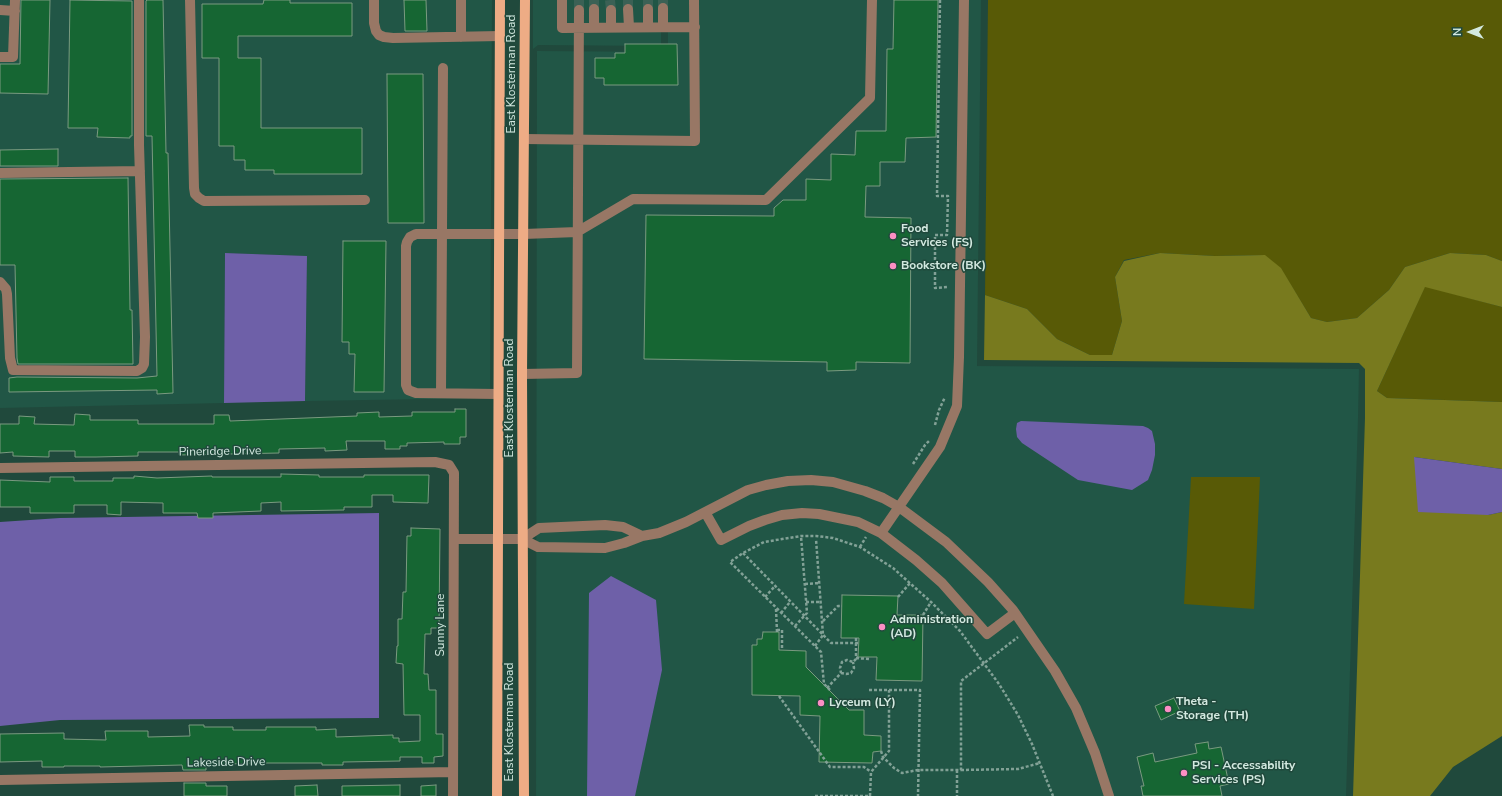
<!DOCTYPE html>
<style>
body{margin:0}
#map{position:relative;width:1502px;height:796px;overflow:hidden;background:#20493c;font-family:"Nunito Sans",sans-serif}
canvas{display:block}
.north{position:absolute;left:1450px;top:12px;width:40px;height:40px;-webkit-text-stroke:3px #20493c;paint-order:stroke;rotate:270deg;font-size:11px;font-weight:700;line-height:16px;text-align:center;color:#d3e9e0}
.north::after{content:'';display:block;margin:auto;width:14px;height:18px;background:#d3e9e0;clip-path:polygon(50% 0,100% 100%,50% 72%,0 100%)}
</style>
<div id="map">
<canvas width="1502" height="796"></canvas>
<div class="north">N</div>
</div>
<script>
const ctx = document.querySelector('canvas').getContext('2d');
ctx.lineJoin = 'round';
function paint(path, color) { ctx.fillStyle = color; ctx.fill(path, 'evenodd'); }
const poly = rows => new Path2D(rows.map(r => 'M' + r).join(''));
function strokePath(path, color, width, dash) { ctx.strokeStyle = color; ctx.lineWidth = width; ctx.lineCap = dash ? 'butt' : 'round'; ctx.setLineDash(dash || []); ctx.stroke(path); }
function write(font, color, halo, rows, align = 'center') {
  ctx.font = font + ' "Nunito Sans",sans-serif'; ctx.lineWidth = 3; ctx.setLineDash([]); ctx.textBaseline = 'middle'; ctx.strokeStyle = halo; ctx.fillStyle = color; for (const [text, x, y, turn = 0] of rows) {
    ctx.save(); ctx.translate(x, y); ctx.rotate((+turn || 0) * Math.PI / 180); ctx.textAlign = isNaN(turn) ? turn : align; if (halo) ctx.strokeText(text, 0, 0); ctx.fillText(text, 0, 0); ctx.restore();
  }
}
const built = poly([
 [0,0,492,0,490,398,305,401,307,256,225,253,224,403,0,408],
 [533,0,661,0,661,46,538,45,533,49],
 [668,0,981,0,977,366,1359,369,1358,418,1346,796,536,796,537,51,668,52]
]);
const green = poly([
 [988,0,1502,0,1502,261,1486,255,1450,253,1405,267,1389,290,1357,318,1327,322,1311,318,1281,269,1264,255,1215,256,1160,253,1124,260,1115,277,1122,321,1112,355,1090,355,1057,339,1027,309,985,295],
 [1425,286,1502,307,1502,402,1387,398,1377,391],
 [1191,477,1260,477,1254,609,1184,604]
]);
const forest = poly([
 [1160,253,1215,256,1265,255,1281,268,1311,318,1327,322,1357,318,1389,290,1405,267,1450,253,1486,255,1502,261,1502,307,1425,287,1377,391,1387,398,1502,402,1502,469,1414,457,1488,515,1502,512,1502,736,1453,767,1430,796,1353,796,1365,418,1365,369,1359,363,984,360,985,295,1027,309,1057,339,1090,355,1112,355,1122,321,1115,277,1124,261]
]);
const water = poly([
 [225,253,307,256,305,401,224,403],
 [1021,421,1143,426,1148,428,1152,431,1155,444,1155,455,1152,470,1148,480,1132,490,1078,480,1022,443,1017,437,1016,429,1017,423],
 [1414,457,1502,469,1502,512,1488,515,1418,512],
 [379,513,379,718,60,720,0,726,0,522,60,518],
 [611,576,656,600,662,670,635,796,587,796,589,593]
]);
const building = poly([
 [21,0,50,0,48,94,0,93,0,64,20,64,21,0],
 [70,0,132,1,132,136,130,136,130,138,97,137,98,128,68,128,70,0],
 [147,0,163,0,166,153,168,153,173,393,157,394,157,390,9,392,9,378,17,377,137,378,157,376,152,136,146,136,146,1,147,0],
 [264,0,290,0,290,3,352,3,352,36,238,36,238,58,261,58,261,128,362,128,362,174,274,174,274,170,245,170,245,160,234,160,234,146,219,146,219,58,202,58,202,4,263,4,264,0],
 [404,0,426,0,427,31,405,31,404,0],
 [894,0,938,0,936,137,906,138,905,162,880,162,880,186,866,186,865,217,911,218,910,363,856,362,856,370,827,371,827,362,644,359,646,215,774,216,774,208,783,200,806,200,806,179,831,180,831,154,855,155,856,131,886,131,887,49,893,49,894,0],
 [625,44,677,44,678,85,604,85,604,78,595,78,595,58,615,58,615,53,625,53,625,44],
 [387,74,423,74,424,223,388,223,387,74],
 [58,149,58,166,0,166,0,150,58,149],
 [128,178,130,310,132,310,133,364,18,364,17,358,15,265,0,265,0,179,128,178],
 [343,241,386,241,384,392,354,392,355,354,349,354,349,342,342,342,343,241],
 [455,409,466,409,466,437,460,437,460,444,444,444,444,442,407,443,407,446,400,446,400,449,385,449,385,441,346,441,347,450,325,451,325,448,279,449,279,453,179,455,179,452,138,452,138,456,96,457,75,457,75,451,49,451,49,457,13,456,13,452,0,453,0,424,19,424,19,416,35,417,34,424,74,425,75,414,90,415,90,420,138,420,138,424,214,424,214,415,229,415,230,421,357,416,357,413,379,412,379,417,412,416,412,412,455,412,455,409],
 [281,474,319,475,319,477,364,477,364,475,429,475,428,503,393,502,393,495,372,495,372,507,344,507,344,510,281,511,281,502,261,503,261,511,213,513,213,518,198,518,197,513,163,513,163,503,121,502,121,515,107,514,107,505,74,505,74,513,30,513,30,507,0,507,0,480,50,482,50,477,74,477,74,481,113,481,113,478,134,478,134,476,157,478,212,476,212,477,281,477,281,474],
 [411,528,440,529,439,628,431,628,431,634,425,634,424,674,428,674,429,690,436,690,436,734,443,734,443,756,434,757,434,763,422,763,422,757,400,757,400,761,343,762,343,765,322,765,322,763,254,763,206,765,206,770,183,770,182,765,100,767,100,766,64,766,64,767,42,767,42,761,0,762,0,734,64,733,64,739,106,740,105,731,148,731,148,737,190,736,189,725,204,725,204,727,233,727,233,730,266,730,266,727,316,727,316,730,336,729,336,737,393,735,393,738,399,738,399,742,420,741,420,715,404,715,403,664,396,663,397,646,398,646,398,619,402,619,403,592,406,592,407,536,411,536,411,528],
 [842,595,898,596,897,615,923,615,922,681,876,680,877,657,858,657,859,638,841,638,842,595],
 [763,632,779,632,779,650,806,651,806,667,849,710,864,710,864,735,881,736,881,751,873,752,872,763,819,762,820,716,800,715,800,696,752,695,752,645,757,645,757,639,762,639,763,632],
 [1174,698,1180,711,1161,720,1155,706,1174,698],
 [1208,742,1209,749,1221,747,1229,784,1220,786,1222,796,1143,796,1141,786,1144,786,1137,757,1153,753,1155,762,1197,753,1195,744,1208,742],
 [184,783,206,783,206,786,227,786,227,796,184,796,184,783],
 [317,785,318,796,295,796,295,786,317,785],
 [400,785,400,796,342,796,342,786,400,785],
 [436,785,436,796,421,796,421,786,436,785]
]);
const minorTunnel = poly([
 [579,0,579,10],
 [594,0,594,9],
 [610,0,611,10],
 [628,0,628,9],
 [648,0,648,9],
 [663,0,663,8]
]);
const path = poly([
 [940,0,937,196,948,196,947,235,935,235,935,288,947,287,947,289],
 [935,425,939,410,945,397],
 [913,464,925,445,930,440],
 [860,547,866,537],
 [743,553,831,643,859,643],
 [805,584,820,583],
 [765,597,775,586],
 [898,597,910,583],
 [806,602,821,602],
 [776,609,777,632],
 [781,613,790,602],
 [923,615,931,602],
 [823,621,838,606,842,606],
 [795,626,807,613,801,536],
 [777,630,782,630,782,650],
 [856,638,856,658,869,659],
 [815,646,823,635,816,539],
 [841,673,846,674,851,673,854,668,853,662],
 [827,688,841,673,840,668,842,662,847,660,853,662,858,657],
 [830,690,824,684,821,652,730,562,743,553,764,542,801,536,816,536,833,538,860,547,893,568,931,602,960,631,999,684,1018,715,1032,744,1053,796],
 [869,690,920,690,918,796],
 [779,696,830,767,864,767,871,772],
 [881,751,883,757,894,768,902,773,918,770,961,770,961,681,1018,637],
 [957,770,957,796],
 [961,770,1018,769,1040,763],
 [815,796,870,796],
 [870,796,871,772,889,751,889,690]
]);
const minor = poly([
 [190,0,194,188,195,194,199,198,204,201,365,200],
 [374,0,374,23,376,31,379,35,384,37,393,38,500,36],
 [461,0,461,37],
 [562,0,562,28,695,27],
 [663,8,663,27],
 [628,9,629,27],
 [0,10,15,11],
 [611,10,611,27],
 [648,27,648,9],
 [594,28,594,9],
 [0,57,13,57,15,0],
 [524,139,695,141,694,0],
 [0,173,140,171],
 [0,282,6,289,7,294,10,358,13,370,137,371,142,368,144,364,145,337,139,145,139,0],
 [522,374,577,373,579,10],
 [441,393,443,68],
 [498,394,416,393,408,390,406,385,406,246,407,242,410,237,416,234,524,234,577,232,633,199,766,200,870,98,872,0],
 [0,468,435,462,449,465,454,473,453,796],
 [705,512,721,540,749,526,765,520,782,515,802,513,819,514,858,522,881,533,916,560,942,583,987,634,1015,613],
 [881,533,940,447,957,406,959,357,964,0],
 [455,539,522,539,538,547,605,548,624,543,642,536,659,533,686,522,748,490,766,485,788,481,811,480,833,482,865,491,883,498,899,507,946,542,988,582,1013,610,1055,671,1076,708,1095,753,1109,796],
 [522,539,539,528,605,525,623,527,642,536],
 [0,780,453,772]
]);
const major = poly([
 [497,796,500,0],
 [524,796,522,374,525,0]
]);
const markers = [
 [893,236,4,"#fc8fc3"],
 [893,266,4,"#fc8fc3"],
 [882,627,4,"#fc8fc3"],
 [821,703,4,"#fc8fc3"],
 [1168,709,4,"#fc8fc3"],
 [1184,773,4,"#fc8fc3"]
];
const streetNames = [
 ["East Klosterman Road",512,74,-90],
 ["East Klosterman Road",510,398,-90],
 ["Pineridge Drive",220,452,-1],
 ["Sunny Lane",441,625,-90],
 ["East Klosterman Road",510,722,-90],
 ["Lakeside Drive",226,763,-1]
];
const poiNames = [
 ["Food",901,229],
 ["Services (FS)",901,243],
 ["Bookstore (BK)",901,266],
 ["Administration",890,620],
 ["(AD)",890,634],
 ["Theta -",1176,702],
 ["Storage (TH)",1176,716],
 ["Lyceum (LY)",829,703],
 ["PSI - Accessability",1192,766],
 ["Services (PS)",1192,780]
];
paint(built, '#215646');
paint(green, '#585a06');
paint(forest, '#787a1e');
paint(water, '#6e60a8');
paint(building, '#166633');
strokePath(building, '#7a9a80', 1);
strokePath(minorTunnel, '#3b6155', 10, [10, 5]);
strokePath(path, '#82a196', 2.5, [3, 2]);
strokePath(minor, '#987765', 10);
strokePath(major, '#eeac85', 10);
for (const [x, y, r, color] of markers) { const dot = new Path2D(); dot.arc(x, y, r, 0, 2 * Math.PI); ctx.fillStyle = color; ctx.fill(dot); strokePath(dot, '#20493c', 1.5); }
write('12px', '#d3e9e0', '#20493c', streetNames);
write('bold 12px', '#d3e9e0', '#20493c', poiNames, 'left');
</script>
